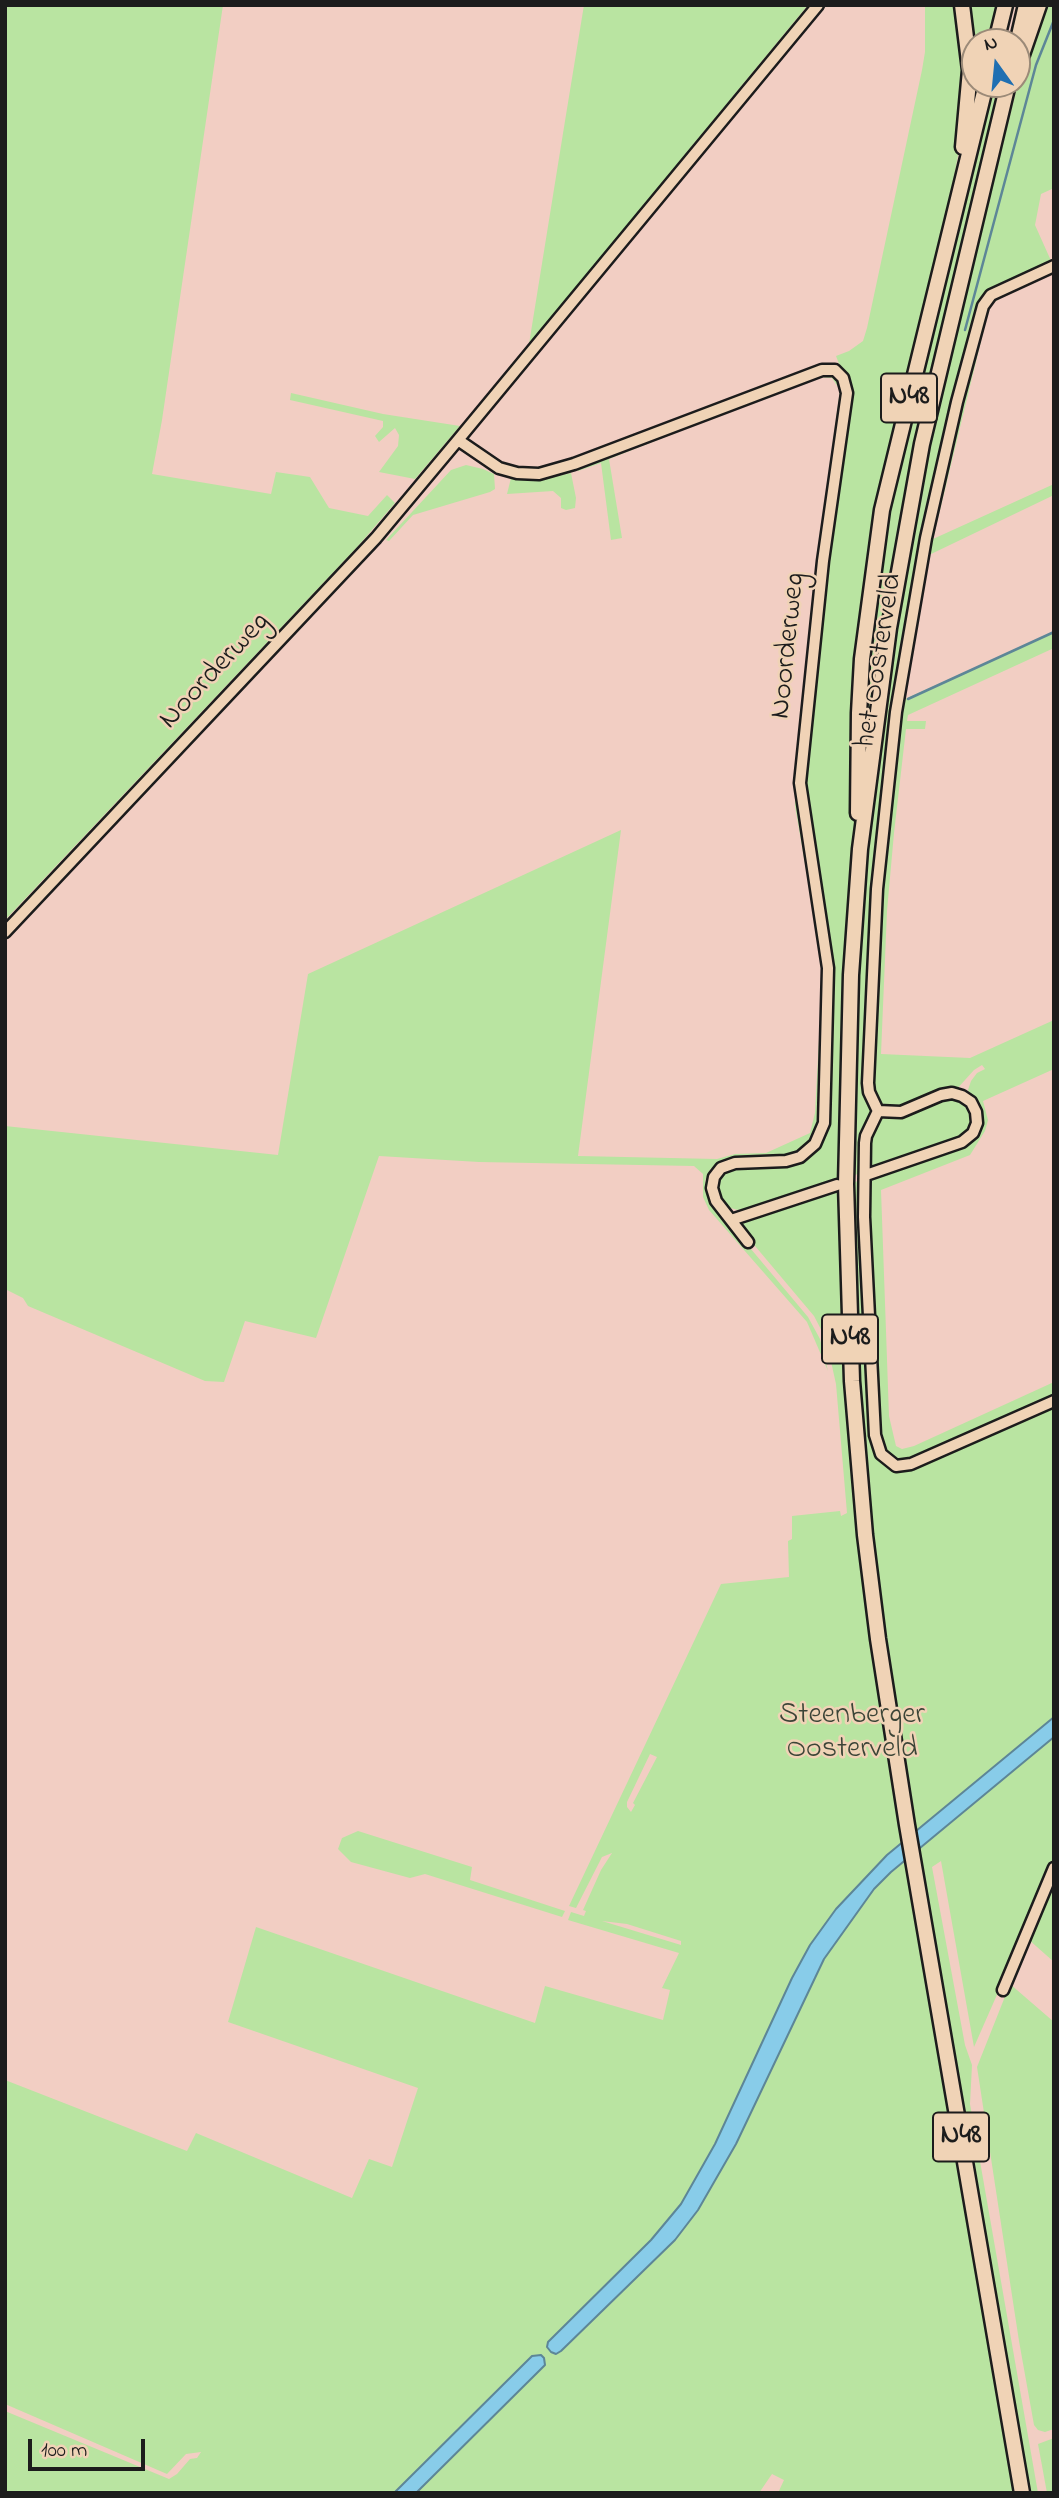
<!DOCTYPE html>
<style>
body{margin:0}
#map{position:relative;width:1059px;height:2498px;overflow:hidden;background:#f2cec3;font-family:"Indie Flower",sans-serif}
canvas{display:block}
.frame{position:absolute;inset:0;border:7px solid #1c1c1c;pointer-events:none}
.north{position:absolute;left:961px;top:28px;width:70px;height:70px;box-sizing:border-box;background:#f0d3b6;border:2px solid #9b8a78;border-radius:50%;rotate:345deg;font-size:19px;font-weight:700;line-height:28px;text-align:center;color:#1c1c1c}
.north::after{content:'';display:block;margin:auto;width:24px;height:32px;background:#1f6fb2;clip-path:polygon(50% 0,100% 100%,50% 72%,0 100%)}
.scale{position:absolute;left:28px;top:2439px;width:117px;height:32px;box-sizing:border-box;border:4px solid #1c1c1c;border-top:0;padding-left:9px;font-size:21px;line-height:24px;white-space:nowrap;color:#1c1c1c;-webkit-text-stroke:5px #f0d3b6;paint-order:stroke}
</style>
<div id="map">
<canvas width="1059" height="2498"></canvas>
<div class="frame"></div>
<div class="north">N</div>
<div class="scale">100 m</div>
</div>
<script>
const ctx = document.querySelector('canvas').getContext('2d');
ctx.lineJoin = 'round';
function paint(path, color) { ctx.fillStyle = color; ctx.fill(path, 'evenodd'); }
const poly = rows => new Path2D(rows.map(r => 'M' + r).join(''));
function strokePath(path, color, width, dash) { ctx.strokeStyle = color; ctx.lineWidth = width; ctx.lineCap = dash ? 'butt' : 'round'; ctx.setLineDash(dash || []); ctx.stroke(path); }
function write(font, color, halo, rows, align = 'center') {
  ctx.font = font + ' "Indie Flower",sans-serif'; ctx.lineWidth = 5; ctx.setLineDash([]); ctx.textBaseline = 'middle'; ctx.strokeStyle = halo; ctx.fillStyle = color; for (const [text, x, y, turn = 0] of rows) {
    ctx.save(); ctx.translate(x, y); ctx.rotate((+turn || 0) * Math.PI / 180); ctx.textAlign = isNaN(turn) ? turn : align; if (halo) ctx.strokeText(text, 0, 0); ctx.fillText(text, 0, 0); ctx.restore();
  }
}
const green = poly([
 [5,5,223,5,162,420,152,474,271,494,276,472,310,477,329,508,368,516,387,495,395,503,359,545,5,920],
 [584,5,808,5,529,344,565,121],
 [925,5,955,5,956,9,964,53,959,150,947,216,881,495,856,723,854,852,839,1177,842,1283,846,1367,863,1464,852,1253,855,994,871,787,912,512,1016,91,1045,5,1054,5,1054,188,1041,194,1035,225,1052,263,990,292,919,563,872,931,873,1113,860,1173,853,1176,855,1182,860,1180,880,1458,893,1468,1054,1404,1054,1865,974,2047,941,1861,932,1867,965,2045,972,2065,970,2104,1038,2493,1028,2493,957,2070,932,1932,1017,2493,778,2493,784,2480,772,2474,759,2493,5,2493,5,2411,169,2479,177,2474,190,2459,197,2458,201,2452,186,2454,167,2474,5,2404,5,2080,187,2151,196,2133,352,2198,369,2159,392,2167,418,2088,228,2022,256,1927,535,2023,545,1986,663,2020,670,1990,662,1988,679,1953,568,1920,571,1912,584,1916,586,1911,583,1910,601,1870,612,1853,602,1857,576,1908,569,1906,721,1584,789,1577,788,1541,792,1539,792,1516,840,1511,841,1516,847,1513,836,1384,826,1339,814,1316,750,1240,742,1226,744,1220,789,1203,798,1204,819,1197,826,1191,738,1210,723,1206,717,1197,717,1180,726,1170,733,1166,801,1161,812,1153,823,1136,830,976,804,810,803,766,848,387,836,356,849,351,863,341,867,328,922,70,925,52],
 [650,1754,657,1757,633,1803,635,1805,631,1812,627,1807,627,1802],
 [602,1921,627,1924,681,1941,681,1945],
 [967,5,998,5,989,42,975,42,975,60],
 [988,84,1004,84,944,331,865,789,861,720,886,515],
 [1035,278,1038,281,1001,298,991,304,989,308,933,539,1054,484,1054,495,929,555,918,609,905,699,1054,632,1054,648,908,715,907,721,926,721,925,729,906,729,894,833,887,911,881,1054,970,1058,1054,1020,1054,1069,983,1101,988,1120,985,1131,970,1155,881,1190,889,1416,896,1446,902,1449,914,1446,1054,1382,1054,1398,904,1463,891,1460,879,1442,867,1178,976,1135,968,1090,971,1081,977,1073,985,1069,982,1065,974,1070,956,1090,904,1107,886,1107,874,1096,872,1086,879,889,910,635,957,411,990,299],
 [820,374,834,374,843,386,798,783,824,954,820,1120,813,1142,800,1153,715,1171,711,1168,705,1181,730,1224,808,1317,820,1339,828,1371,807,1322,709,1210,703,1197,703,1174,694,1166,479,1162,379,1156,316,1338,245,1321,224,1382,205,1381,28,1306,23,1298,5,1289,5,1126,278,1155,308,974,621,830,578,1156,717,1159,735,1154,766,1153,810,1133,815,1113,822,985,820,950,795,806,795,771,812,631,817,560,840,390,832,378,818,377,609,459,622,538,611,540,601,463,578,471,577,468,579,464],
 [291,393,383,414,460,426,415,479,379,472,398,446,399,435,395,428,379,442,375,436,383,427,383,421,290,400],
 [466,465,483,469,494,474,495,489,490,492,413,515,389,541,386,540,451,470],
 [571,473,576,498,575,508,566,510,561,508,561,498,553,491,507,494,511,478,549,478],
 [951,1096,965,1101,973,1113,972,1127,964,1138,917,1154,908,1154,887,1160,880,1166,868,1170,868,1137,878,1119],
 [358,1831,472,1867,470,1880,565,1911,562,1917,425,1874,410,1878,351,1862,338,1849,342,1838],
 [1054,1880,1054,1962,1028,1939],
 [1010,1984,1054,2022,1054,2429,1045,2432,1038,2430,1034,2425,1019,2341,977,2067],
 [1054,2438,1054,2493,1047,2493,1038,2444]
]);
const water = poly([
 [1054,1717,1054,1737,891,1872,874,1889,824,1959,736,2144,698,2210,675,2240,561,2351,556,2354,551,2352,547,2347,548,2342,651,2240,681,2204,715,2144,792,1978,810,1945,836,1909,887,1855,1054,1717],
 [541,2355,544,2358,545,2365,416,2493,394,2493,532,2356,541,2355]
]);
const stream = poly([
 [965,330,1036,65,1054,20],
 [908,699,1054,632]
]);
const minor = poly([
 [458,440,818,5],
 [5,932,376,538,458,440,499,468,517,473,539,474,574,464,822,370,835,370,843,378,847,393,823,561,800,783,828,968,824,1123,815,1144,800,1157,786,1161,735,1163,721,1168,714,1177,712,1188,716,1201,748,1242],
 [878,1111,869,1092,868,1083,877,889,896,712,926,538,957,402,983,306,991,295,1054,266],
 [878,1111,866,1136,865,1143,864,1217,875,1435,881,1454,896,1466,911,1464,1054,1401],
 [869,1174,962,1142,973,1133,977,1123,976,1112,971,1102,962,1096,952,1093,941,1095,901,1112,878,1111],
 [731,1220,837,1185],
 [1003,1990,1054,1868]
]);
const highway = poly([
 [962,5,970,70,963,147],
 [996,42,1005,5],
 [1017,44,1026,5],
 [1017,69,1039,5],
 [1008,84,922,444,889,628,860,849,851,975,846,1184,852,1381,865,1535,878,1639,907,1825,1022,2493],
 [858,813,859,713,862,659,882,510,986,84]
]);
const shields = [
 [909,398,56],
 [850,1339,56],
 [961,2137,56]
];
const shieldNames = [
 ["N48",909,398],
 ["N48",850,1339],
 ["N48",961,2137]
];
const streetNames = [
 ["Noorderweg",790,646,-84],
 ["het Oosterveld",881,661,-81],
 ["Noorderweg",216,672,-47]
];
const parkNames = [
 ["Steenberger",852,1717],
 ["Oosterveld",852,1751]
];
paint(green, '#b9e4a1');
paint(water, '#88cce9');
strokePath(water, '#5d8697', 2);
strokePath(stream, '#5d8697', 2.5);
strokePath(minor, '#1c1c1c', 15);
strokePath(highway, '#1c1c1c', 19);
strokePath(minor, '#f0d3b6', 10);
strokePath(highway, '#f0d3b6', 14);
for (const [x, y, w] of shields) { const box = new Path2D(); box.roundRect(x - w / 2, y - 24.5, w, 49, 5); ctx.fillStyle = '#f0d3b6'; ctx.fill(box); strokePath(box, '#1c1c1c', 2); }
write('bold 28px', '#1c1c1c', null, shieldNames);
write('30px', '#1c1c1c', '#f0d3b6', streetNames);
write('30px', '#3b4437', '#f0d3b6', parkNames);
</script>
